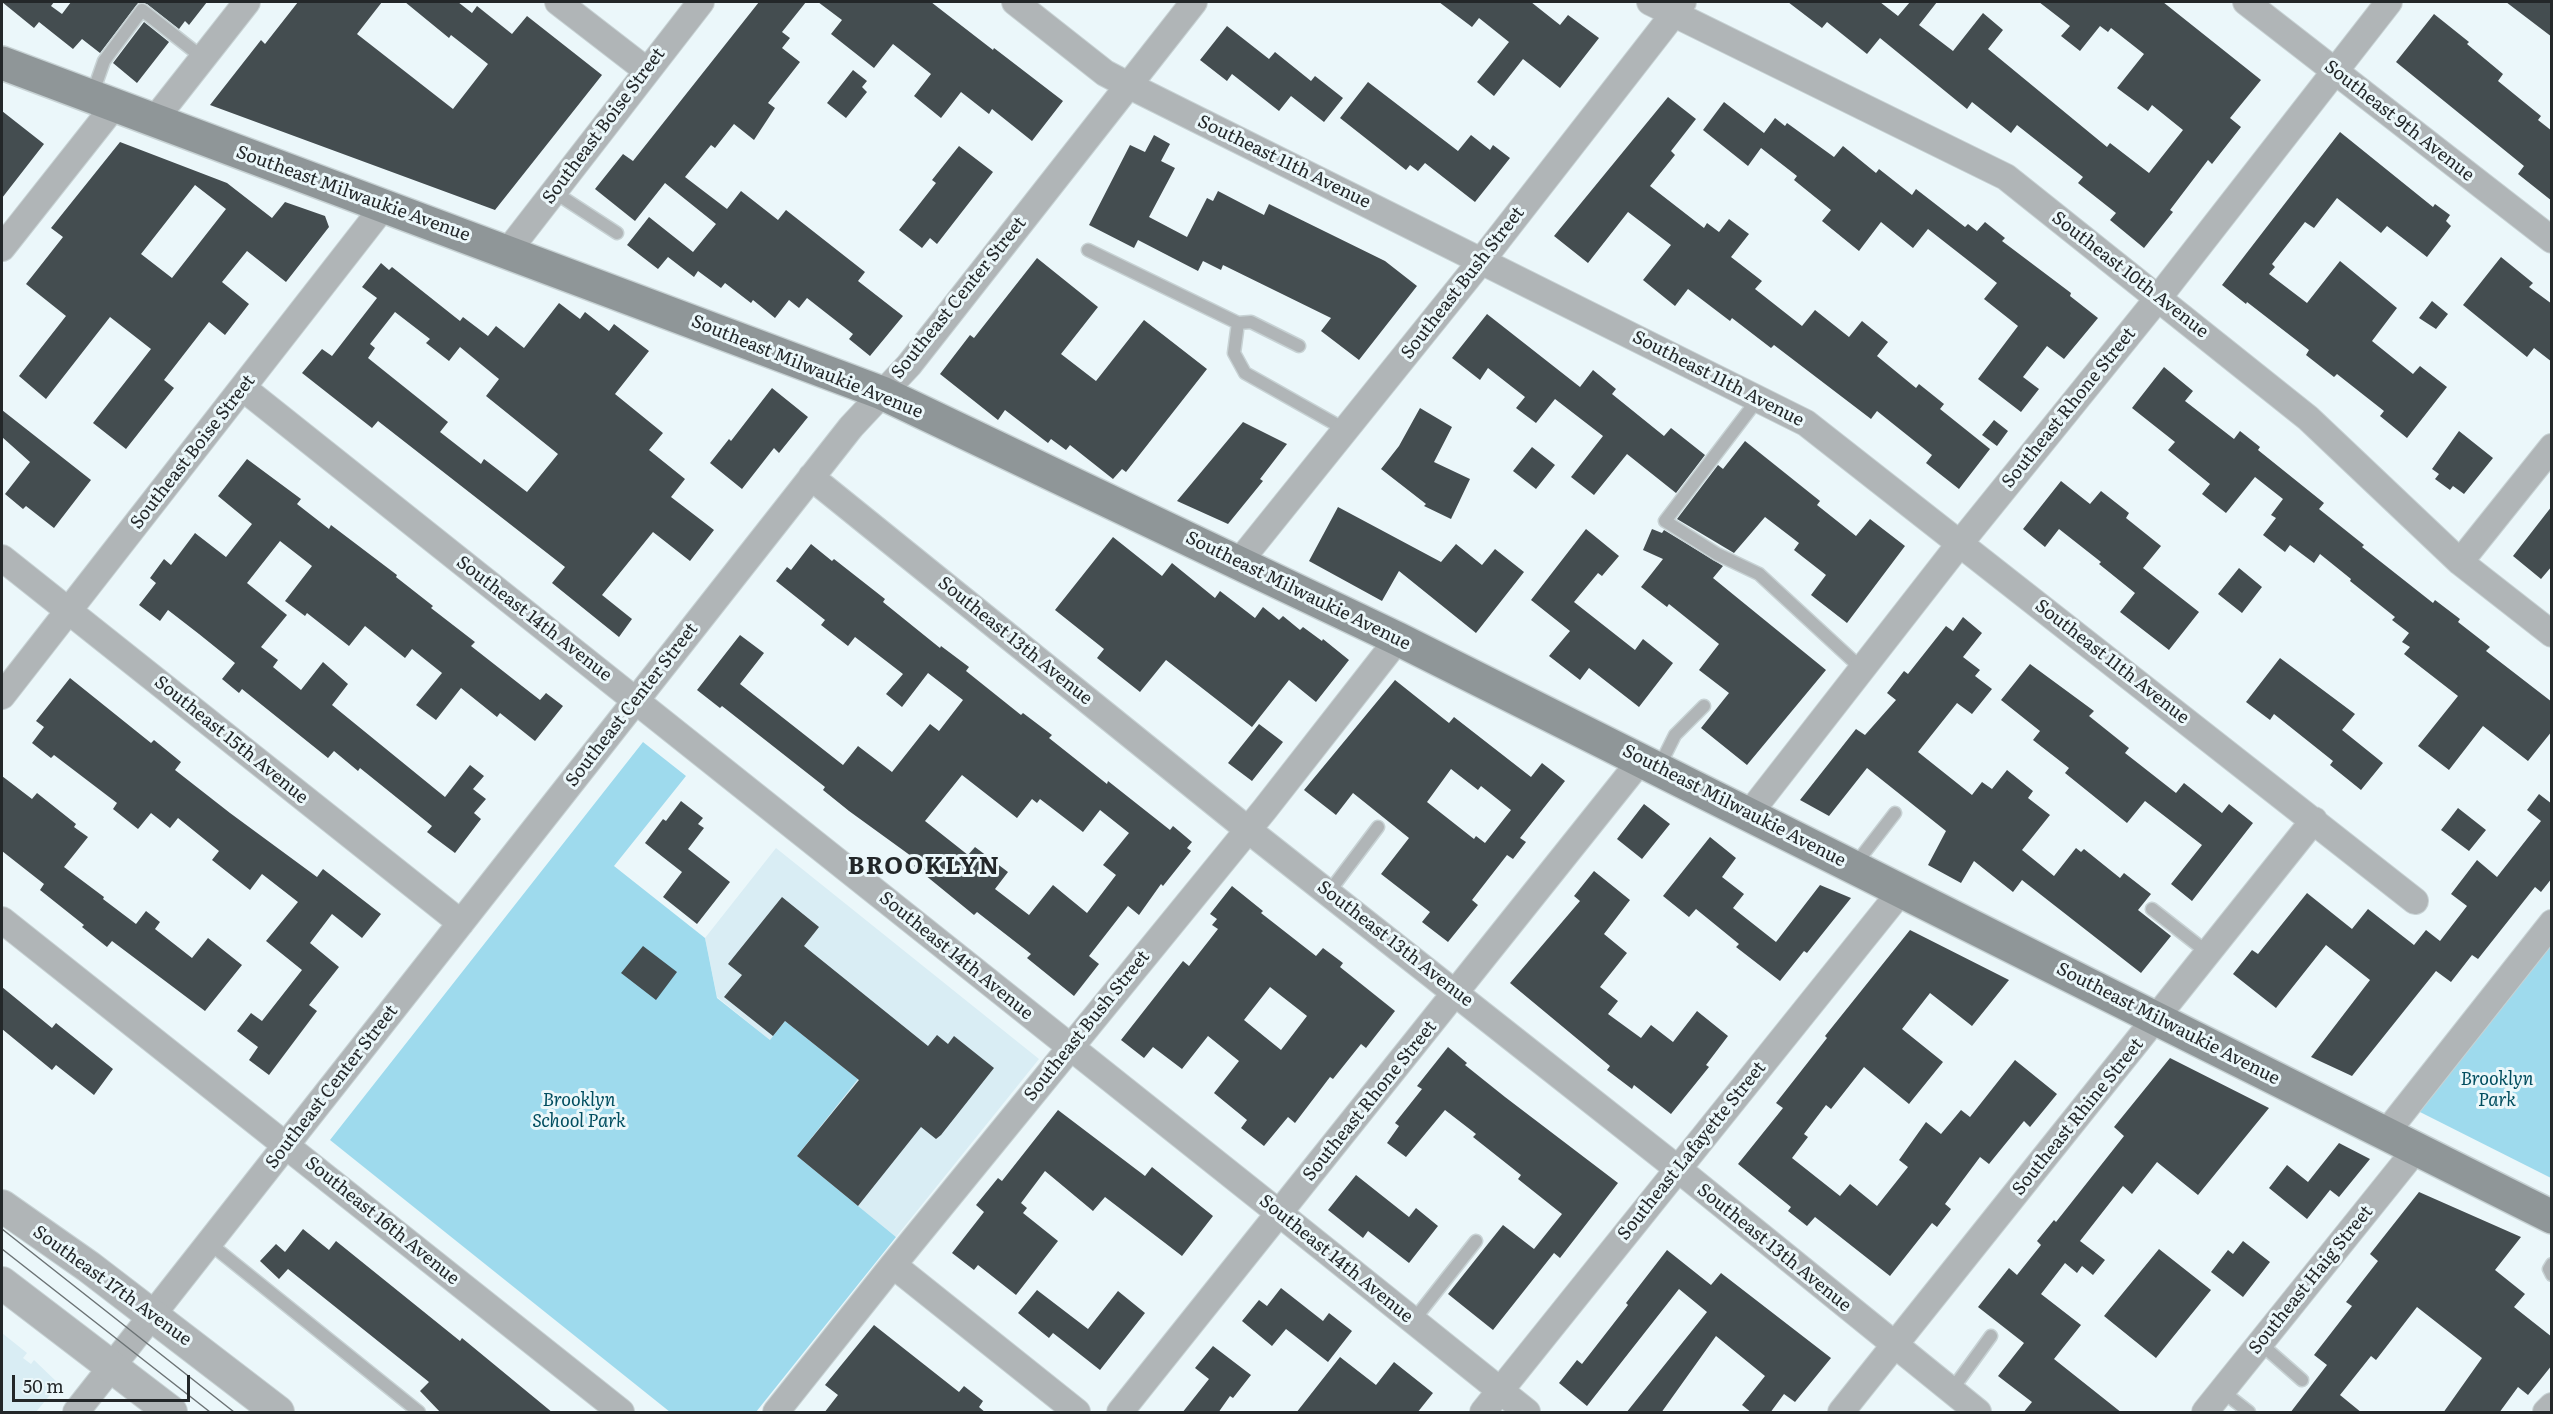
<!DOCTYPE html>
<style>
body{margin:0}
#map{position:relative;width:2553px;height:1414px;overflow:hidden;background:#ebf7fa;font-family:Literata,serif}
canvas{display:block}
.frame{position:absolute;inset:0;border:3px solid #232729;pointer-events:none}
.scale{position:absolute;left:12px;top:1375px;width:178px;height:27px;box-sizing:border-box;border:3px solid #232729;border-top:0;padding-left:8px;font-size:18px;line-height:21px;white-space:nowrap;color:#232729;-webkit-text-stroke:4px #ebf7fa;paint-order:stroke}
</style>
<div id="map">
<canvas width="2553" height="1414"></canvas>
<div class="frame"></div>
<div class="scale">50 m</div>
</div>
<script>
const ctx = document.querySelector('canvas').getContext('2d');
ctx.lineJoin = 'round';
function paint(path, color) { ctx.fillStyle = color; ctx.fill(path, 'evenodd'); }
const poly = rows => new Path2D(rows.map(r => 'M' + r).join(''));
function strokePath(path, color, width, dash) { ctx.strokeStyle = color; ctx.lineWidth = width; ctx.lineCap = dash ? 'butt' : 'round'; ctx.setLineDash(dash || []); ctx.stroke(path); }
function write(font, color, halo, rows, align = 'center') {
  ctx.font = font + ' Literata,serif'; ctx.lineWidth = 6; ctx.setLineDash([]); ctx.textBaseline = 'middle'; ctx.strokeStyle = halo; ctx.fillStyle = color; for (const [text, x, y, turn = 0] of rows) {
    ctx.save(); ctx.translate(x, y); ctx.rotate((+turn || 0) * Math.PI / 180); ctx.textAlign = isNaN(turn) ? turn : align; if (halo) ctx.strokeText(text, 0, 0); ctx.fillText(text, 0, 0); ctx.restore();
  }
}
const built = poly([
 [776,848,1039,1059,896,1237,797,1156,857,1078,785,1021,770,1040,717,997,705,938],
 [2,1333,27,1353,23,1358,31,1364,34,1360,59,1384,36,1412,2,1412]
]);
const green = poly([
 [643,742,686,776,614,866,705,938,717,998,770,1040,785,1021,858,1079,797,1156,896,1237,756,1412,670,1412,330,1140],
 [2551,938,2551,1178,2414,1109]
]);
const building = poly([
 [2,2,54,2,51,6,62,14,71,2,207,2,189,25,185,21,179,29,147,4,138,3,100,53,82,39,73,49,39,22,34,28],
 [298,2,382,2,357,34,453,109,488,64,451,35,449,38,405,2,458,2,472,13,477,6,512,34,527,16,602,75,495,210,210,105,261,40,265,44],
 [759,2,806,2,782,32,790,38,782,48,800,62,768,103,775,108,754,140,734,124,715,148,711,145,685,177,727,209,741,191,778,220,786,210,865,272,858,281,903,316,870,356,849,339,853,334,807,298,799,308,789,300,775,318,753,300,751,303,725,283,721,288,698,271,694,277,668,257,658,269,627,245,649,217,693,252,716,224,665,183,635,221,595,189,623,154,633,161],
 [818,2,931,2,993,50,994,48,1063,101,1032,141,992,109,989,114,961,92,941,118,914,96,931,74,893,44,874,68,831,34,842,20],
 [1439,2,1531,2,1560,25,1568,15,1599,38,1560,88,1523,59,1494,96,1477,82,1509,42,1479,18,1472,27],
 [1788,2,1880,2,1898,16,1910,2,1937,2,1919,25,1953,51,1983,13,2003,30,1988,49,2107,147,2110,143,2149,173,2183,130,2152,105,2148,111,2117,88,2144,54,2111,28,2108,32,2100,26,2080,51,2061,36,2070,26,2039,2,2163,2,2261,80,2230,118,2241,127,2212,164,2208,160,2170,210,2173,212,2144,248,2110,220,2116,213,2078,183,2083,177,2017,125,2011,133,1972,102,1967,109,1880,38,1867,54,1827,22,1822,28],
 [2506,2,2552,2,2552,37],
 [2434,14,2469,42,2467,44,2503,74,2498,81,2541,116,2538,120,2552,131,2552,201,2518,174,2524,166,2396,62],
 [144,22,169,42,137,83,113,63],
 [1227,26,1269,59,1275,52,1311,81,1315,76,1343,98,1324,122,1291,96,1279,111,1232,74,1227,81,1200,60],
 [853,70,867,81,862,87,867,92,846,118,827,103],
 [1368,82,1458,151,1471,135,1490,150,1493,145,1510,158,1475,202,1425,163,1418,171,1410,165,1406,170,1340,118],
 [1668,97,1696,119,1671,151,1675,155,1650,186,1704,228,1707,223,1719,232,1729,219,1749,234,1731,257,1762,281,1755,289,1802,326,1815,310,1849,337,1862,321,1888,342,1877,356,1916,388,1919,384,1944,404,1940,409,1990,449,1959,489,1926,463,1932,455,1877,411,1871,419,1774,345,1771,348,1732,318,1730,321,1688,289,1675,306,1643,280,1671,245,1628,212,1588,263,1554,236],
 [1724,102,1764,133,1775,118,1785,126,1787,123,1834,157,1843,146,1876,173,1879,169,1912,195,1916,189,1965,227,1968,224,1977,231,1985,222,2005,238,2002,241,2071,293,2070,296,2098,318,2064,359,2047,346,2023,377,2039,389,2021,412,1978,379,2018,326,1984,299,1997,283,1928,229,1913,248,1881,222,1859,251,1822,221,1831,210,1794,180,1797,176,1761,148,1748,166,1703,130],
 [2,111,44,144,2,198],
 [2340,132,2433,207,2435,204,2450,215,2446,221,2451,226,2427,257,2387,226,2381,233,2337,198,2314,228,2305,222,2272,264,2275,267,2269,274,2307,303,2340,261,2397,308,2372,341,2413,374,2420,366,2447,387,2407,438,2380,416,2384,411,2337,374,2334,377,2306,355,2309,350,2247,302,2246,304,2222,285],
 [1154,135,1170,144,1161,161,1175,168,1149,217,1187,237,1207,198,1213,201,1218,191,1264,215,1269,204,1385,261,1417,286,1359,360,1321,331,1331,318,1223,265,1221,270,1203,261,1198,271,1138,240,1134,248,1089,225,1130,145,1145,152],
 [120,142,227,183,272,218,285,202,325,216,329,227,286,282,247,251,222,282,249,304,225,335,209,322,164,380,174,388,126,449,93,423,151,349,110,317,46,399,19,376,66,316,26,284,63,237,51,228],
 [195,185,226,209,172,278,141,254],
 [959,146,993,172,937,244,930,238,922,248,899,230,936,183,932,180],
 [2501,257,2533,283,2529,287,2552,304,2552,362,2534,348,2527,357,2463,305],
 [1037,258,1098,307,1061,354,1096,381,1144,320,1207,369,1126,472,1122,469,1113,479,1070,445,1066,450,1051,439,1048,443,1005,410,998,420,940,374,970,335,974,338],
 [381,263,389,270,392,267,460,321,463,317,488,336,496,326,524,348,559,303,580,319,585,312,609,331,614,324,649,351,615,394,663,433,649,450,685,479,671,497,714,530,690,561,653,532,602,595,632,619,619,637,552,583,565,567,378,421,372,428,302,373,322,349,332,356,377,298,362,287],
 [395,312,430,339,426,343,449,361,460,347,499,379,486,396,558,454,527,492,484,459,481,464,440,432,448,422,368,358,375,348,370,344],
 [2432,301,2448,314,2436,329,2419,318],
 [1487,314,1580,387,1593,370,1616,389,1612,394,1664,436,1671,428,1705,455,1676,493,1627,454,1594,495,1571,477,1603,436,1555,399,1536,423,1516,408,1525,397,1488,368,1480,380,1452,358],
 [2164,367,2193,391,2185,401,2234,439,2240,431,2260,447,2258,450,2324,503,2319,509,2364,545,2362,547,2433,603,2435,600,2460,619,2458,622,2490,647,2486,651,2552,702,2552,731,2528,761,2483,726,2449,770,2418,746,2458,696,2404,654,2410,647,2402,642,2409,633,2392,620,2395,617,2350,581,2351,579,2320,554,2314,563,2290,545,2285,552,2263,535,2276,518,2271,515,2283,499,2255,477,2226,513,2202,494,2210,484,2168,450,2175,442,2132,408],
 [772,388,808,417,779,453,774,448,742,489,710,463,729,439,731,441],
 [1420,408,1452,427,1434,462,1470,479,1451,519,1424,506,1426,504,1381,469,1399,446],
 [2,410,91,480,54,528,26,506,23,509,5,494,30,462,2,437],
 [1994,420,2008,431,1997,446,1982,435],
 [1243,422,1287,444,1260,479,1263,481,1228,524,1177,501],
 [2459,431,2493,458,2464,494,2453,486,2450,490,2435,479,2439,474,2432,469],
 [1745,441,1820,501,1817,505,1856,536,1870,519,1905,546,1847,623,1811,595,1826,575,1794,550,1799,543,1765,517,1734,553,1677,519,1718,465,1723,469],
 [1532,447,1555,465,1536,489,1513,471],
 [247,459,301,499,297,504,329,529,331,525,397,575,396,577,433,606,431,608,475,642,471,646,522,686,540,700,546,693,563,706,535,741,500,713,497,717,461,688,436,720,416,705,442,673,412,649,405,658,365,626,349,646,307,613,305,616,285,601,312,566,280,541,247,583,287,615,261,647,278,660,273,667,301,690,323,662,348,684,332,705,445,797,470,765,484,776,473,789,486,799,474,813,481,819,455,853,427,832,432,826,360,768,358,771,334,751,328,758,242,689,239,693,222,679,235,663,199,634,168,610,160,621,139,605,156,583,150,578,164,559,171,565,195,533,226,557,252,524,218,496],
 [2061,481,2090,504,2101,491,2129,513,2126,518,2161,546,2143,568,2199,612,2169,650,2120,612,2135,593,2099,564,2101,562,2059,529,2045,547,2023,529],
 [2552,506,2552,566,2541,579,2513,556],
 [1338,507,1441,562,1456,544,1482,565,1495,549,1524,572,1476,633,1399,571,1382,601,1309,561],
 [1586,529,1619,556,1602,576,1598,573,1574,602,1635,650,1643,639,1673,663,1639,707,1589,668,1580,680,1549,656,1570,631,1531,600],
 [1652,529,1662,533,1664,530,1723,566,1713,578,1826,670,1747,765,1701,728,1729,693,1699,670,1719,644,1669,604,1667,607,1641,587,1663,559,1643,550],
 [1113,537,1162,576,1172,563,1215,598,1220,591,1255,618,1263,607,1279,620,1283,616,1300,630,1303,627,1322,641,1323,639,1349,660,1316,702,1289,680,1252,727,1166,660,1140,692,1097,658,1104,649,1055,610],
 [811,544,832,561,834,559,885,599,883,602,940,648,941,646,969,667,966,671,1021,715,1023,713,1052,735,1049,738,1107,784,1108,781,1170,830,1173,826,1192,842,1187,848,1191,851,1163,886,1161,884,1139,915,1128,906,1089,956,1099,964,1074,996,1027,958,1031,954,977,912,974,915,914,866,918,861,849,811,823,790,825,787,722,706,720,708,697,690,740,635,764,653,740,684,843,765,858,746,892,772,930,724,939,731,963,700,928,673,902,707,886,694,903,674,855,637,848,646,821,625,825,620,776,581,787,567,791,570],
 [962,775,1017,818,1032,799,1037,803,1040,799,1083,832,1100,810,1129,833,1103,865,1116,875,1087,913,1053,885,1029,915,995,889,1008,872,975,847,968,855,925,821],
 [2239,568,2262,587,2242,613,2218,594],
 [1963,617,1982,633,1963,657,1980,670,1975,676,1992,689,1972,714,1957,703,1918,752,1972,795,1982,782,1992,789,2007,770,2033,791,2028,798,2050,815,2022,850,2054,876,2076,848,2081,852,2084,849,2120,878,2124,873,2151,894,2138,910,2171,936,2141,973,2022,880,2013,892,1974,861,1961,883,1928,865,1946,831,1867,768,1829,816,1800,800,1856,729,1865,735,1896,700,1887,693,1904,671,1908,674,1946,626,1953,631],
 [2280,658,2355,714,2342,730,2383,763,2361,790,2330,765,2333,761,2274,714,2270,720,2246,702],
 [2030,664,2094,711,2089,716,2129,748,2125,753,2176,793,2184,783,2222,813,2229,804,2253,823,2192,901,2171,884,2202,845,2145,801,2127,823,2065,773,2069,768,2033,740,2040,731,2001,700],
 [70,678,151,743,154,740,181,762,175,770,230,813,317,877,323,869,381,914,362,938,332,914,310,943,339,967,309,1005,317,1011,269,1075,249,1060,258,1047,237,1031,251,1013,262,1021,302,970,266,941,298,902,262,874,250,890,212,860,219,851,178,818,170,828,151,813,138,829,113,809,117,803,54,755,51,758,32,743,44,727,36,721],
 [1395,680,1449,723,1454,717,1531,777,1542,763,1565,781,1520,838,1526,842,1513,859,1507,855,1472,900,1478,905,1448,942,1422,922,1430,912,1381,874,1409,838,1353,793,1336,815,1304,790],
 [1451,769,1478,790,1481,786,1511,810,1485,843,1476,836,1474,839,1427,802],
 [1259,724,1283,742,1252,781,1228,763],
 [2,776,32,799,37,793,76,824,74,827,88,837,64,867,104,897,103,899,136,924,146,911,160,922,155,929,192,958,208,938,242,965,205,1011,112,941,107,947,82,927,84,925,40,890,44,884,2,851],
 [2539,794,2552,804,2552,878,2541,892,2535,887,2478,959,2472,955,2451,982,2436,971,2352,1076,2311,1057,2370,980,2326,945,2276,1008,2233,974,2252,950,2258,954,2307,893,2352,929,2368,909,2414,945,2426,930,2440,941,2467,906,2451,894,2477,860,2497,877,2541,821,2527,810],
 [681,801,703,818,698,824,704,828,688,849,730,882,697,924,663,897,682,872,645,843,663,819,666,821],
 [1644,804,1670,824,1642,859,1617,839],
 [2458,808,2486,830,2469,851,2441,830],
 [1710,837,1736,858,1722,877,1744,894,1733,908,1776,942,1820,885,1851,898,1807,953,1804,951,1780,981,1736,947,1739,944,1696,909,1689,917,1663,896],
 [1594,871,1630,900,1604,934,1627,953,1600,987,1618,1001,1608,1014,1641,1038,1651,1025,1673,1042,1697,1011,1728,1036,1706,1065,1709,1067,1671,1114,1634,1085,1632,1089,1607,1070,1610,1066,1510,983,1580,901,1574,896],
 [1232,886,1263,911,1261,913,1316,956,1323,948,1343,963,1340,967,1395,1011,1366,1048,1361,1044,1333,1079,1330,1077,1295,1123,1288,1117,1264,1146,1241,1128,1247,1120,1214,1093,1239,1061,1208,1036,1182,1069,1153,1047,1144,1058,1121,1040,1183,961,1189,966,1218,929,1212,925,1217,919,1210,914],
 [1270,987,1307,1016,1281,1050,1244,1020],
 [782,897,819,927,804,946,928,1046,937,1035,948,1044,954,1036,994,1068,941,1135,936,1139,921,1127,858,1206,797,1156,859,1080,785,1021,773,1036,724,997,742,975,728,964],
 [1910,930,2009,980,1972,1026,1930,993,1902,1029,1943,1062,1909,1104,1864,1067,1831,1109,1826,1105,1804,1134,1808,1137,1792,1158,1840,1196,1850,1184,1877,1206,1908,1167,1899,1160,1926,1122,1941,1134,1961,1110,1970,1117,2015,1060,2057,1094,2030,1127,2024,1121,1989,1164,1980,1157,1945,1204,1951,1209,1937,1227,1932,1223,1890,1276,1815,1217,1807,1226,1788,1211,1791,1207,1738,1164,1783,1108,1776,1103,1827,1038,1825,1036],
 [643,946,677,972,656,1000,621,973],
 [2,987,52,1028,56,1023,113,1069,94,1095,56,1065,52,1070,2,1029],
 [1448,1047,1467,1063,1465,1065,1505,1097,1618,1183,1560,1258,1554,1253,1493,1330,1448,1294,1503,1225,1534,1249,1562,1214,1518,1179,1521,1175,1473,1137,1476,1134,1445,1110,1406,1157,1387,1143,1399,1126,1395,1123,1422,1089,1417,1086],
 [2170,1058,2269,1108,2198,1195,2157,1162,2132,1194,2123,1186,2080,1241,2105,1260,2093,1275,2082,1266,2077,1273,2065,1263,2041,1294,2081,1325,2054,1359,2122,1413,2023,1413,2032,1402,1998,1376,2024,1343,1978,1307,2009,1268,2017,1275,2041,1245,2037,1241,2054,1220,2056,1222,2124,1136,2114,1127],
 [1058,1110,1145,1176,1152,1167,1213,1216,1182,1256,1105,1197,1093,1211,1045,1171,1021,1203,1027,1208,1023,1213,1058,1241,1016,1295,978,1265,974,1270,952,1253,984,1212,976,1205,998,1178,1002,1181],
 [2339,1143,2370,1159,2339,1197,2330,1190,2307,1219,2269,1188,2287,1165,2308,1182],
 [1356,1175,1409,1217,1416,1208,1438,1226,1409,1263,1368,1231,1363,1238,1328,1210],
 [2419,1192,2521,1237,2495,1270,2525,1294,2514,1307,2552,1337,2552,1365,2528,1395,2518,1387,2499,1413,2443,1413,2482,1358,2417,1307,2376,1360,2371,1356,2340,1395,2362,1413,2290,1413,2327,1365,2314,1355,2352,1306,2346,1302,2378,1261,2370,1254],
 [303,1229,329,1250,336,1241,460,1341,462,1338,553,1413,441,1413,420,1391,429,1382,288,1269,279,1279,260,1261,276,1244,285,1252],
 [2243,1241,2270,1262,2243,1297,2211,1272,2228,1250,2233,1254],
 [2159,1249,2211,1290,2156,1358,2104,1316],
 [1667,1250,1711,1285,1721,1273,1831,1358,1795,1402,1784,1394,1770,1413,1752,1413,1742,1405,1765,1376,1716,1336,1661,1413,1626,1413,1707,1312,1679,1289,1587,1406,1559,1383,1577,1360,1582,1364,1628,1305,1626,1303],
 [1281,1288,1323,1321,1329,1313,1352,1331,1328,1362,1286,1329,1272,1346,1242,1321,1259,1300,1267,1306],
 [1037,1290,1088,1329,1118,1291,1145,1313,1100,1370,1053,1333,1049,1338,1018,1313],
 [874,1325,959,1392,964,1386,983,1401,979,1407,986,1413,824,1413,838,1395,825,1385],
 [1213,1346,1251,1375,1233,1398,1230,1396,1218,1413,1182,1413,1209,1379,1195,1368],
 [1340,1357,1376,1385,1394,1362,1433,1393,1417,1413,1296,1413]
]);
const service = poly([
 [92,95,104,61,142,10,203,58],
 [554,192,617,233],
 [1088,250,1238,323,1234,353,1245,373,1346,430],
 [1238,323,1251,322,1299,346],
 [1758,399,1665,521,1717,554,1759,574,1862,669],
 [1659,767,1675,735,1704,706],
 [1854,866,1895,813],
 [1329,892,1378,827],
 [2152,909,2208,953],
 [209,1243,419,1412],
 [2552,1264,2549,1269,2552,1275],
 [1413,1321,1476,1241],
 [2261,1344,2302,1380],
 [1951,1391,1991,1336],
 [2222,1391,2249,1412]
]);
const minor = poly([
 [558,2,646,70],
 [1015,2,1105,73,1128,85,1806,423,2415,901],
 [1650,2,2006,177,2308,418,2460,562,2552,634],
 [2246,2,2552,240],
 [155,119,247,2],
 [2,248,115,105],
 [508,251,701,2],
 [243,388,1279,1213,1527,1412],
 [811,477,1247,829,1678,1169,1978,1412],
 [2,558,461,923],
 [1239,562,1482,260,1683,2],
 [2460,562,2552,447],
 [2,696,384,206],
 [1749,814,1961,542,2159,297,2389,2],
 [2,920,621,1412],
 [2386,1133,2552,923],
 [893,1265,1077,1412],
 [76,1412,851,427,909,365,1194,2],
 [776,1412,893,1265,1265,809,1398,639],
 [1120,1412,1641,760],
 [1483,1412,1902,890],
 [1841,1412,2314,820],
 [2205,1412,2417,1148],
 [2546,1412,2552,1406]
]);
const tertiary = poly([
 [2,1206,89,1267,278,1412],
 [2,1283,171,1412]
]);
const secondary = poly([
 [2,63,882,393,1398,639,2552,1217]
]);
const tram = poly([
 [2,1229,234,1412],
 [2,1249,210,1412]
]);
const streetNames = [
 ["Southeast 9th Avenue",2399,121,38],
 ["Southeast Boise Street",604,126,-53],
 ["Southeast 11th Avenue",1284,162,26],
 ["Southeast Milwaukie Avenue",353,194,20],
 ["Southeast 10th Avenue",2130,275,38],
 ["Southeast Bush Street",1463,283,-52],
 ["Southeast Center Street",959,298,-51],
 ["Southeast Milwaukie Avenue",807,367,22],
 ["Southeast 11th Avenue",1718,379,27],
 ["Southeast Rhone Street",2069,408,-51],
 ["Southeast Boise Street",193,452,-52],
 ["Southeast Milwaukie Avenue",1298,591,26],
 ["Southeast 14th Avenue",534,619,38],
 ["Southeast 13th Avenue",1015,641,39],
 ["Southeast 11th Avenue",2112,662,38],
 ["Southeast Center Street",632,705,-52],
 ["Southeast 15th Avenue",231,740,39],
 ["Southeast Milwaukie Avenue",1734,806,27],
 ["Southeast 13th Avenue",1395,944,38],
 ["Southeast 14th Avenue",956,956,39],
 ["Southeast Milwaukie Avenue",2168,1024,27],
 ["Southeast Bush Street",1087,1026,-51],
 ["Southeast Center Street",332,1087,-52],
 ["Southeast Rhone Street",1370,1101,-51],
 ["Southeast Rhine Street",2078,1117,-51],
 ["Southeast Lafayette Street",1692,1151,-51],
 ["Southeast 16th Avenue",382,1221,39],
 ["Southeast 13th Avenue",1774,1248,39],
 ["Southeast 14th Avenue",1336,1259,39],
 ["Southeast Haig Street",2311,1280,-51],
 ["Southeast 17th Avenue",112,1286,36]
];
const parkNames = [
 ["Brooklyn",2497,1080],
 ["Park",2497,1101],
 ["Brooklyn",579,1101],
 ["School Park",579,1122]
];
const districtNames = [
 ["BROOKLYN",924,867]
];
paint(built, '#d9edf4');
paint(green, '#9edaed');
paint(building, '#444d50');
strokePath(service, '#c7d2d4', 15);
strokePath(minor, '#c7d2d4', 28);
strokePath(tertiary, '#c7d2d4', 34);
strokePath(secondary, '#c7d2d4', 36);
strokePath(service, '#b0b5b7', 12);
strokePath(minor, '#b0b5b7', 26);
strokePath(tertiary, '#b0b5b7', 32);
strokePath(secondary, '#8f9698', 33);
strokePath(tram, '#6c7375', 1.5);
write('18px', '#232729', '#ebf7fa', streetNames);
write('italic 18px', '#014d5f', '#ebf7fa', parkNames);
ctx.letterSpacing = '1.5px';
write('bold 24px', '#232729', '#ebf7fa', districtNames);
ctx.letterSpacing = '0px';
</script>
